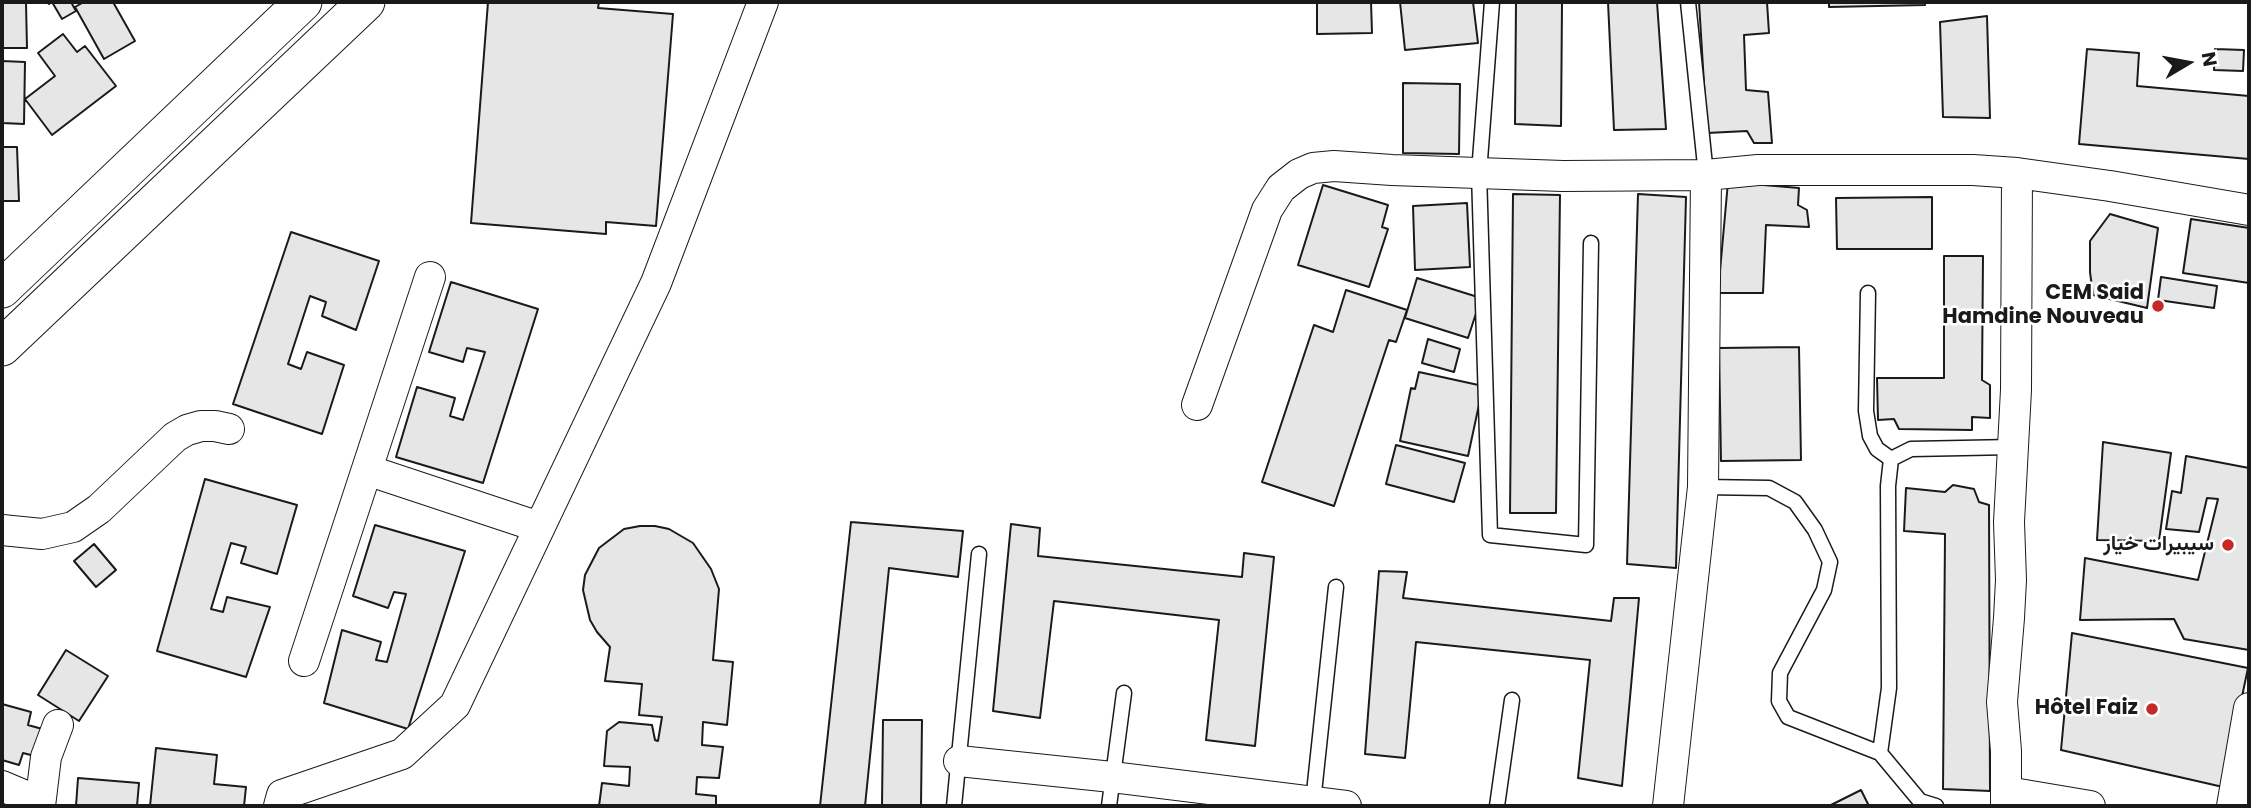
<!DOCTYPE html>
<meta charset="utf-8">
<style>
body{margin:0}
#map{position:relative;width:2251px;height:808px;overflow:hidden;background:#fff;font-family:Poppins,sans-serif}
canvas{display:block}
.frame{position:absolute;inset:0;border:4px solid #1a1a1a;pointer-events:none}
.north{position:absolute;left:2153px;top:28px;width:70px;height:70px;-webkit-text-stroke:5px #fff;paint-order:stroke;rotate:80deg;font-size:19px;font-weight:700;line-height:28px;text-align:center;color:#1a1a1a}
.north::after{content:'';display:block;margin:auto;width:24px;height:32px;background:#1a1a1a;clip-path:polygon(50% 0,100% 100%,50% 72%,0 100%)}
</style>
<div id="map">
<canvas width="2251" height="808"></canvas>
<div class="frame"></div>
<div class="north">N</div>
</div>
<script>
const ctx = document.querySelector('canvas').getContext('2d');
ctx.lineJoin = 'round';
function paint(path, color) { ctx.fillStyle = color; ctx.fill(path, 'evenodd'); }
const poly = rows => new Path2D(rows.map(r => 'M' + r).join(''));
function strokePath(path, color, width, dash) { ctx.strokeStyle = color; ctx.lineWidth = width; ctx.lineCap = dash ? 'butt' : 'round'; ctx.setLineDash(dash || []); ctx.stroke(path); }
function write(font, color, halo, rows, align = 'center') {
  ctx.font = font + ' Poppins,Vazirmatn,sans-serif'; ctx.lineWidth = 5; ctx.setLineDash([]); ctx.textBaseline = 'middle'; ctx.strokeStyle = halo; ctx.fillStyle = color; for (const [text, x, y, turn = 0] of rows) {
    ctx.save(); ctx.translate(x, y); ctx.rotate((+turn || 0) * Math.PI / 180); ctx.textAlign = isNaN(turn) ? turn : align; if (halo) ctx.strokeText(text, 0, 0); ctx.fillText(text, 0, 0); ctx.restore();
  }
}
const building = poly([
 [47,2,71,2,76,11,62,19,52,2,49,4,47,2],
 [84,2,113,2,135,41,104,59,75,7,84,2],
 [488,2,599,2,598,8,673,14,656,226,606,222,606,234,471,223,488,2],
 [1317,2,1371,2,1372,33,1317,34,1317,2],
 [1400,2,1473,2,1478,43,1405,50,1400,2],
 [1516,2,1562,3,1561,126,1515,124,1516,2],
 [1608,2,1657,2,1666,129,1614,130,1608,2],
 [1699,2,1767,2,1769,33,1744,35,1746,90,1768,92,1772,143,1754,143,1747,131,1707,133,1699,2],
 [1829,2,1925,2,1925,5,1829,7,1829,2],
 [2,3,26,3,27,48,2,48,2,3],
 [1987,16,1990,118,1943,117,1940,22,1987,16],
 [63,34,77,52,85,46,116,86,52,135,25,99,55,76,38,53,63,34],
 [2087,49,2139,53,2137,86,2249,96,2249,159,2079,144,2087,49],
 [2215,49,2244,50,2243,71,2214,70,2215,49],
 [2,61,25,62,24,124,2,123,2,61],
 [1403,83,1460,84,1459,154,1403,153,1403,83],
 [2,147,17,147,19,201,2,201,2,147],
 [1728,182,1799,188,1798,205,1807,210,1809,227,1766,225,1763,293,1718,293,1728,182],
 [1323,185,1388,205,1382,227,1388,229,1369,287,1298,265,1323,185],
 [1513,194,1560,195,1556,513,1510,513,1513,194],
 [1638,194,1686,197,1676,568,1627,564,1638,194],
 [1932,197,1932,249,1837,249,1836,198,1932,197],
 [1467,203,1470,267,1415,270,1413,206,1467,203],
 [2110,214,2158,228,2147,308,2093,295,2090,272,2090,241,2110,214],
 [2191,219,2249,228,2249,283,2183,273,2191,219],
 [291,232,379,261,356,330,322,316,326,302,310,296,288,364,301,369,307,352,344,365,322,434,233,404,291,232],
 [1944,256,1983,256,1982,380,1990,385,1990,418,1972,417,1972,430,1899,429,1894,419,1878,420,1877,378,1944,378,1944,256],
 [2161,277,2217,286,2214,308,2158,300,2161,277],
 [1417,278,1481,298,1468,338,1405,318,1417,278],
 [451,282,538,309,483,483,396,457,417,387,455,398,450,416,463,420,485,352,467,348,463,362,429,352,451,282],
 [1346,290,1407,310,1396,342,1389,340,1334,506,1262,482,1314,325,1333,332,1346,290],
 [1428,339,1460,349,1454,372,1422,363,1428,339],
 [1799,347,1801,460,1721,461,1719,348,1799,347],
 [1419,372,1483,386,1468,456,1400,441,1411,388,1415,389,1419,372],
 [2103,442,2171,453,2159,541,2097,540,2103,442],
 [1396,445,1465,463,1454,502,1386,484,1396,445],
 [2186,456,2249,468,2249,650,2184,639,2174,619,2080,620,2085,558,2198,580,2218,499,2207,498,2199,532,2166,529,2172,491,2181,493,2186,456],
 [205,479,297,505,277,574,241,563,246,547,231,543,211,609,223,612,227,597,270,607,246,677,157,651,205,479],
 [1953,485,1974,489,1979,502,1989,505,1990,791,1943,789,1945,534,1904,531,1906,488,1945,492,1953,485],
 [851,522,963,531,958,577,889,568,865,806,820,806,851,522],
 [1011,524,1040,528,1038,556,1242,577,1244,553,1274,557,1255,746,1206,740,1219,620,1054,601,1040,718,993,711,1011,524],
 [375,525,465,551,408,729,324,703,342,630,381,642,376,660,387,662,406,594,394,592,388,608,353,596,375,525],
 [640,526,655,526,669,529,693,543,711,569,719,589,713,660,733,662,727,725,703,722,702,745,723,747,719,778,697,777,696,794,716,796,716,806,599,806,602,783,629,786,630,767,604,766,607,731,619,722,652,725,655,740,658,741,662,717,639,715,642,684,605,681,610,647,597,632,590,620,583,590,585,575,599,548,624,529,640,526],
 [94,544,116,570,96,587,74,561,94,544],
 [1379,571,1407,572,1403,598,1611,621,1614,598,1639,598,1622,786,1578,778,1590,660,1416,642,1405,758,1365,754,1379,571],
 [2072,633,2248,668,2223,787,2061,750,2072,633],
 [66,650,108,676,79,721,38,695,66,650],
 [2,704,31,712,28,725,53,732,46,759,23,753,19,765,2,760,2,704],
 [883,720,922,720,921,806,882,806,883,720],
 [156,748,217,755,214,784,246,787,244,806,150,806,156,748],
 [78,778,139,783,137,806,76,806,78,778],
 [1861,790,1869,806,1829,806,1861,790]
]);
const service = poly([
 [1492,2,1479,173,1490,535,1586,545,1591,243],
 [1688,2,1706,175],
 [1868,293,1866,411,1870,436,1877,449,1891,459],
 [1703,487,1769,488,1795,502,1815,530,1830,562,1824,590,1780,673,1779,701,1788,717,1880,753,1920,801,1936,806],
 [1880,753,1889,688,1888,486,1891,459,1911,449,2013,447],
 [1313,802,1336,587],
 [954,806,979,554],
 [1109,806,1124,693],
 [1497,806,1512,700]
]);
const minor = poly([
 [1197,405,1267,210,1281,188,1299,174,1313,168,1334,166,1392,170,1563,176,1706,175,1758,170,1973,170,2017,173,2110,186,2249,210],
 [367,470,539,527],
 [2,530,42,534,73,527,99,509,175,437,187,430,201,426,215,426,229,429],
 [304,661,430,277],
 [959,761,1112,777,1346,806],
 [2,786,40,802],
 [2007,792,2090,806],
 [40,806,46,757,58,725],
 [279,806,282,795,402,754,455,705,656,283,763,2],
 [1668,806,1703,487,1706,175],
 [2006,806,2006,751,2002,702,2009,618,2011,580,2009,522,2016,390,2017,173],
 [2232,806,2249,708]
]);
const tertiary = poly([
 [2,289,303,2],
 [2,347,366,2]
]);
const markers = [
 [2158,306,7,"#c62828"],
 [2228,545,7,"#c62828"],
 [2152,709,7,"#c62828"]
];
const poiNames = [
 ["CEM Said",2144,294],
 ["Hamdine Nouveau",2144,318],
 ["سيبيرات خيار",2214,545],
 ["Hôtel Faiz",2138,709]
];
paint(building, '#e6e6e6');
strokePath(building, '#1a1a1a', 2);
strokePath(service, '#1a1a1a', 17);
strokePath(minor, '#1a1a1a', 32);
strokePath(tertiary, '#1a1a1a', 39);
strokePath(service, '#fff', 14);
strokePath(minor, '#fff', 30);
strokePath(tertiary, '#fff', 37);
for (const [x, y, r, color] of markers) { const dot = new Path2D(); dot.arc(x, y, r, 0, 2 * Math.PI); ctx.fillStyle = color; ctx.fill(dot); strokePath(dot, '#fff', 2.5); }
write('bold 21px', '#1a1a1a', '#fff', poiNames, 'right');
</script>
